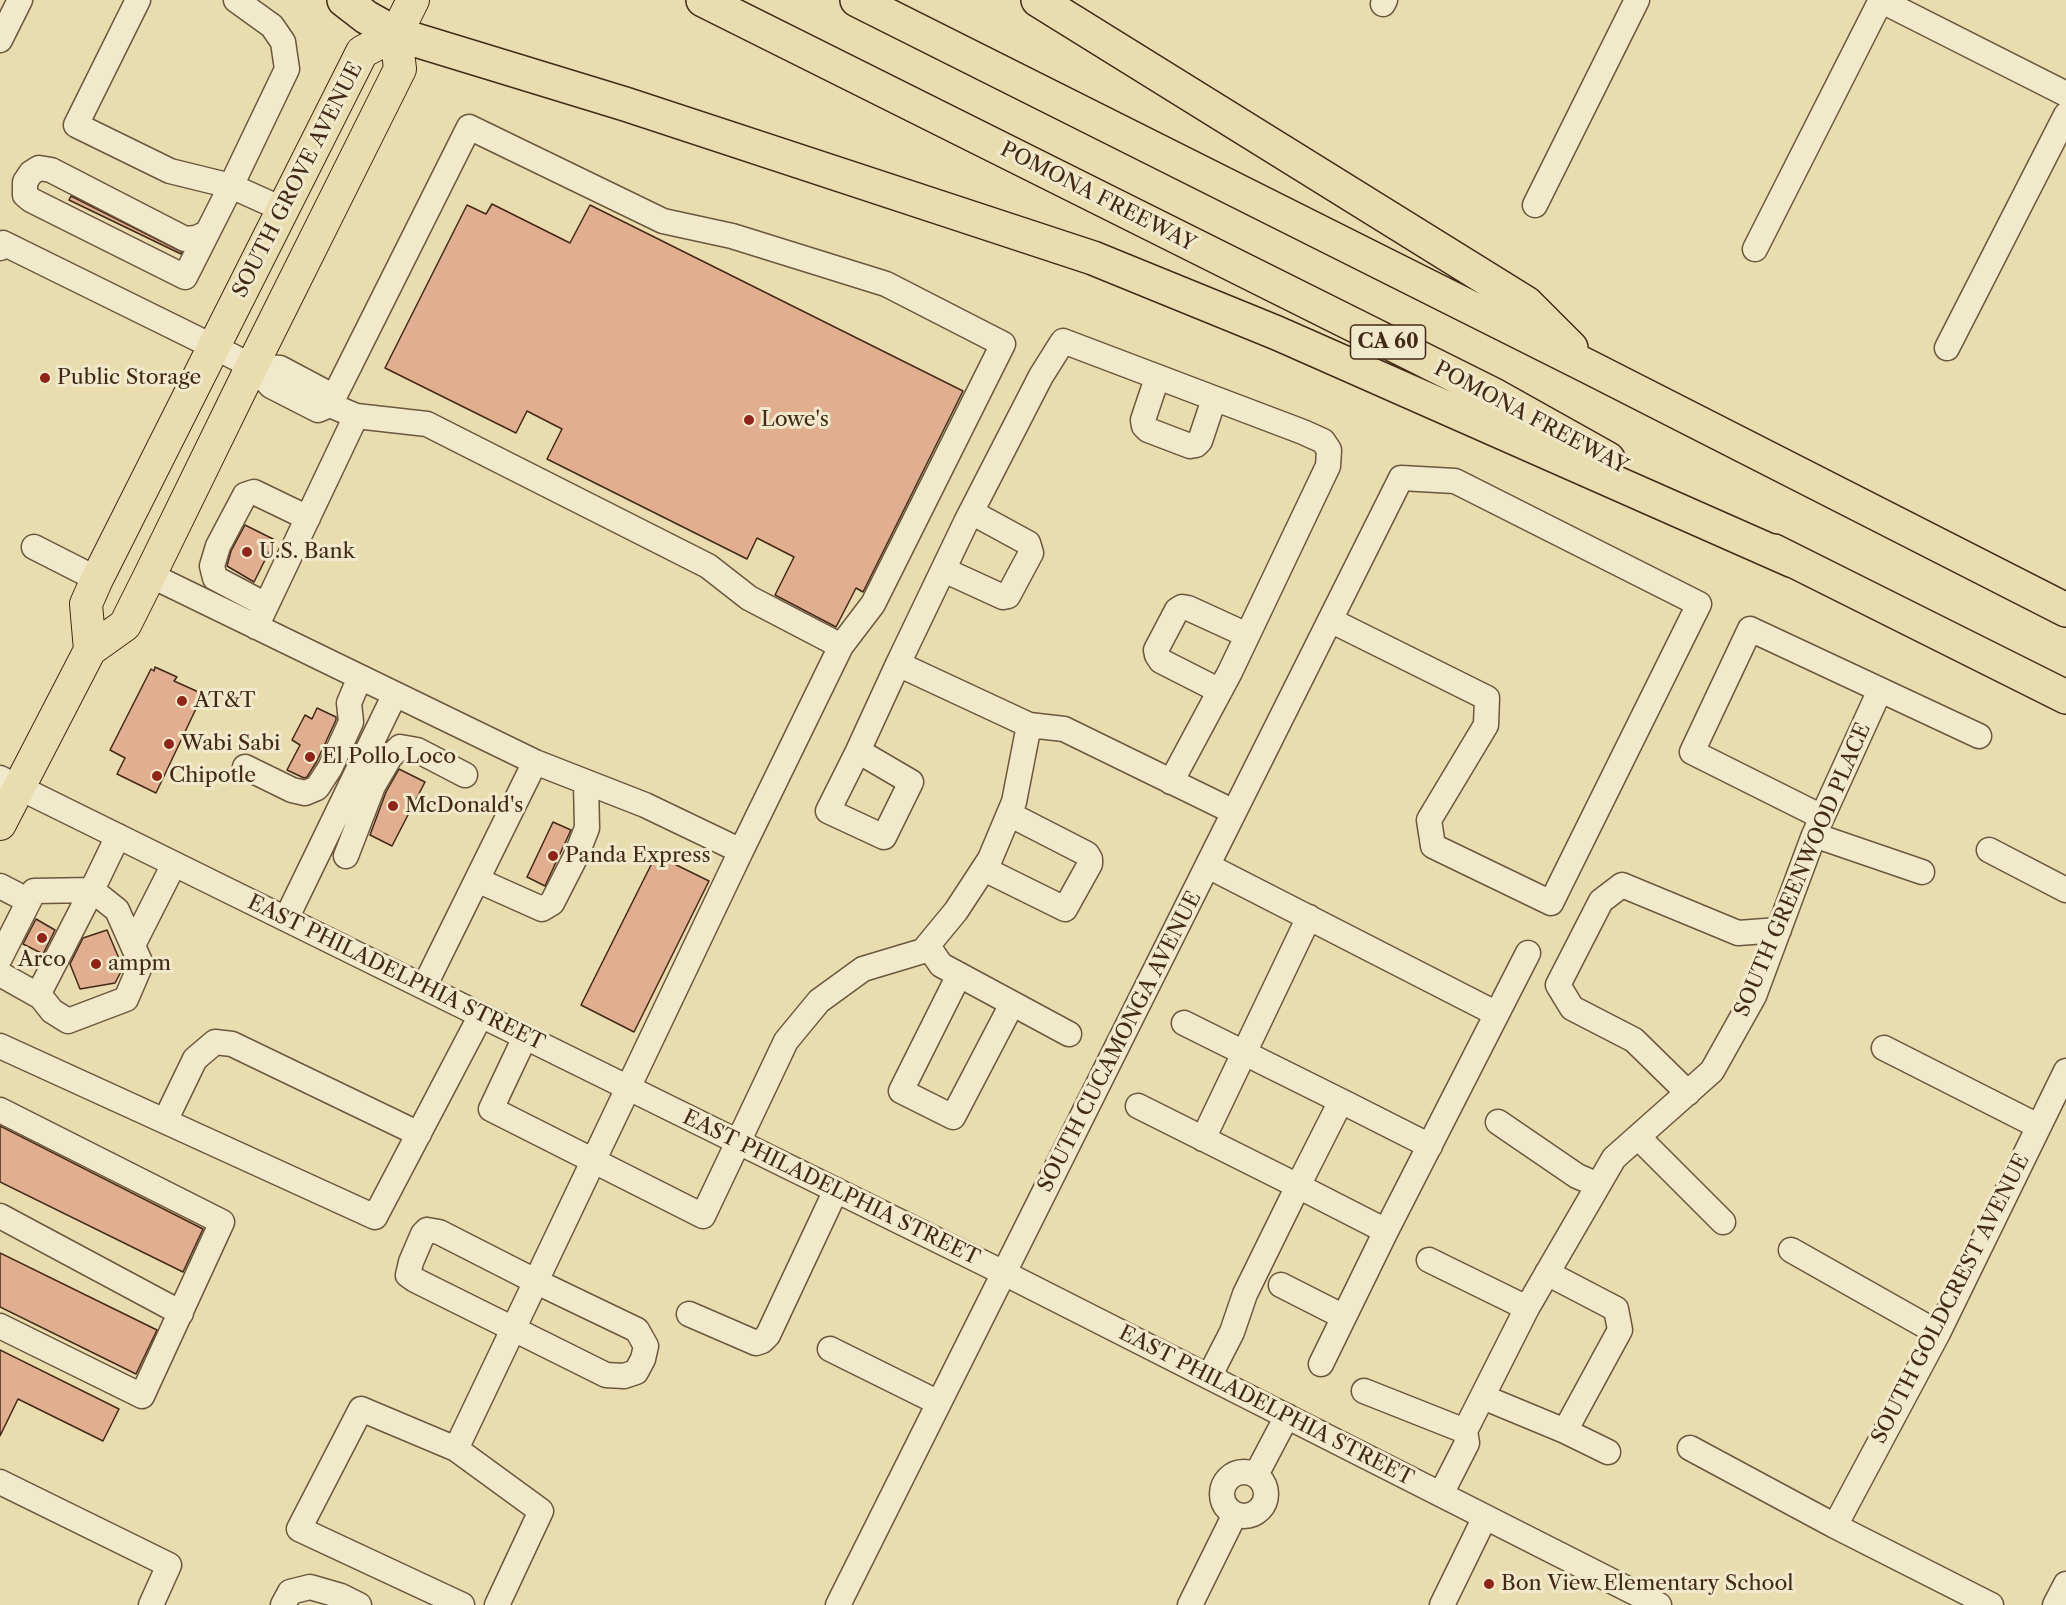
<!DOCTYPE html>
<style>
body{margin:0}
canvas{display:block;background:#e9ddb0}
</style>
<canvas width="2066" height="1605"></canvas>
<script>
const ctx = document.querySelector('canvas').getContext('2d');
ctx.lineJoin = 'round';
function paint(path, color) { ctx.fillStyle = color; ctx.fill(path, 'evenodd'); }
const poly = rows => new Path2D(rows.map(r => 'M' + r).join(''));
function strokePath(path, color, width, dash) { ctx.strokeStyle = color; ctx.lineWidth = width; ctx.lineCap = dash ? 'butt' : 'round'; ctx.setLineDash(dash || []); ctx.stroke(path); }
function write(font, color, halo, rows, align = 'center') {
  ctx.font = font + ' "Libre Caslon Text",serif'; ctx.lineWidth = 6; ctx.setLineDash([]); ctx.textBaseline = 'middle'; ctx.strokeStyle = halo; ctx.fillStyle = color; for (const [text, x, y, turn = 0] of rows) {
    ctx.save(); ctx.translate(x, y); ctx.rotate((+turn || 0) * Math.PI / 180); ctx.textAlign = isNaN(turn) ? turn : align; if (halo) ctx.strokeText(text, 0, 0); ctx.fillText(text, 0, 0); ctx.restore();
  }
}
const building = poly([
 [71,196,182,252,181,254,69,200,71,196],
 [492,204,570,243,590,205,963,391,863,592,856,588,836,627,775,595,794,557,757,538,747,559,547,459,562,429,527,411,516,433,385,368,467,205,486,214,492,204],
 [245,525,275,540,254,582,227,566,231,551,245,525],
 [155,667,177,677,174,681,203,694,156,793,117,774,125,758,110,750,151,669,154,671,155,667],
 [317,708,336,717,336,720,317,761,307,777,304,778,287,770,300,745,292,740,305,715,312,719,317,708],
 [399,769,425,782,392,846,370,835,386,792,399,769],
 [553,822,571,830,545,886,527,877,553,822],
 [656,855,709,881,634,1032,581,1005,656,855],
 [36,919,55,930,43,954,23,944,36,919],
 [107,930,123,968,115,983,80,989,70,964,83,938,107,930],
 [0,1126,203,1229,183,1272,0,1182,0,1126],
 [0,1253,157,1330,136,1374,0,1307,0,1253],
 [0,1350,119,1409,103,1441,18,1399,0,1436,0,1350]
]);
const minor = poly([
 [138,0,76,125,170,171,231,186,282,209],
 [1880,0,2066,94],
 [1383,4,1385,0],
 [0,40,20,0],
 [1535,205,1637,0],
 [207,233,196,238,185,239,51,170,39,168,31,173,25,182,25,195,31,200,185,277,231,186,287,69,283,42,272,26,236,0],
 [0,248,3,243,214,347,252,366,271,386,318,410,330,405,469,127,663,221,732,236,886,284,1003,344,873,604,841,646,741,851],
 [1755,249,1881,0],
 [1947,348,2066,115],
 [252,366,280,368,327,393,330,405],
 [1157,378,1143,420,1144,426,1148,430,1190,446,1196,445,1200,441,1214,399],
 [330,405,356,416,427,424,708,566,749,598,841,646],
 [34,547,97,579],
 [944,570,1003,597,1008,596,1031,553,1028,543,971,512],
 [150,575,395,694,286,919],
 [266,605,215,578,212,566,218,546,245,495,254,492,308,518],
 [256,627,356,416],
 [1220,691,1161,661,1157,655,1156,650,1177,610,1182,607,1188,608,1247,635],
 [395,694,535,762,424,987],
 [1029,725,898,664,966,522,1041,376,1063,341,1303,432,1323,441,1329,450,1328,466,1230,672,1171,782],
 [858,751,828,811,884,837,911,782,858,751,898,664],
 [245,767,292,790,305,793,317,788,330,768,351,722,349,703,360,677],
 [0,778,1004,1273,1659,1605],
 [1822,817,1692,752,1750,629,1979,736],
 [1814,835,1922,872],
 [1989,850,2066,890],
 [346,856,373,786,390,757,400,747,417,750,465,775],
 [1208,866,1497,1014],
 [984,869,1065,909,1090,864,1090,859,1087,854,1009,814],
 [477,880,542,909,552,903,576,856,587,828,586,783],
 [0,886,29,901],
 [133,945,174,864],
 [928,946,941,965,1069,1034],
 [0,958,34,891,92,890,38,995],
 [0,974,41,997,52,1011,68,1021,126,999,141,964,117,910,92,890,118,836],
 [959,975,901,1091,953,1117,1012,1004],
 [525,1037,491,1109,703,1216,786,1041,819,1001,863,969,923,951,956,911,990,859,1014,802,1029,725,1064,729,1234,812],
 [0,1046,375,1217,481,1015],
 [1884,1048,2038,1126],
 [1688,1093,1634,1040,1572,1008,1558,985,1601,901,1622,885,1738,933,1779,930],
 [1341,1101,1430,1146],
 [1138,1106,1298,1186,1341,1101,1184,1023],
 [0,1110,222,1222,142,1396,0,1326],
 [165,1121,195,1059,215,1042,232,1044,419,1134],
 [1498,1122,1577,1176,1598,1185],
 [1638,1137,1723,1222],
 [1203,1139,1309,917],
 [0,1216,181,1313],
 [427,1230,439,1232,537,1282,637,1330,646,1346,643,1359,636,1372,624,1376,606,1375,415,1280,408,1275,411,1262,423,1234,427,1230],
 [1791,1250,1938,1333],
 [1429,1260,1527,1308],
 [1281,1285,1344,1317],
 [689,1314,756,1343,762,1341,768,1335,836,1190],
 [830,1349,939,1403],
 [1321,1364,1386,1231],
 [1209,1377,1232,1332,1245,1294,1298,1186,1386,1231,1528,953],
 [1364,1391,1465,1431],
 [1483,1397,1565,1431,1620,1330,1616,1309,1547,1273],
 [1565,1431,1608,1452],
 [1690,1448,1835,1526,1991,1605],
 [456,1449,741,851,645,805,535,762],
 '1222 1494a22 22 0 1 1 44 0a22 22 0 1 1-44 0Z',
 [1256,1475,1287,1416],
 [0,1482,169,1565,151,1605],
 [1441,1494,1467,1443,1465,1431,1527,1308,1614,1158,1712,1071,1754,996,1814,835,1880,690],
 [1835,1526,1938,1333,2066,1071],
 [283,1605,290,1592,310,1587,341,1596,359,1605],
 [462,1605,299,1529,361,1409,456,1449,541,1511,497,1605],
 [838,1605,1401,478,1455,481,1699,604,1551,903,1433,846,1429,820,1486,725,1487,698,1330,620],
 [1190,1605,1235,1514],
 [1442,1605,1485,1517],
 [2055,1605,2066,1584]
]);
const major = poly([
 [396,34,413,0],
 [90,650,86,604,97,579,362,52,396,34],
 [0,824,90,650,125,625,150,575,252,366,400,69,396,34]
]);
const highway = poly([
 [344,0,366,17,396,34,625,104,1093,258,1277,333,1793,561],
 [703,0,1492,394,1608,459],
 [857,0,1589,367,2066,610],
 [1038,0,1526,303,1571,348],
 [1774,551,2066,697]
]);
const markers = [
 [45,378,6,"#8f2418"],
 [749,420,6,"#8f2418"],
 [247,552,6,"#8f2418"],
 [182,701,6,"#8f2418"],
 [169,744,6,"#8f2418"],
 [310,757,6,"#8f2418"],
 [157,776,6,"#8f2418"],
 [393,806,6,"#8f2418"],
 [553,856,6,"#8f2418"],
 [42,938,6,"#8f2418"],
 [96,964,6,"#8f2418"],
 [1489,1584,6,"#8f2418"]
];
const shields = [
 [1388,342,75]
];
const shieldNames = [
 ["CA 60",1388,342]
];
const streetNames = [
 ["SOUTH GROVE AVENUE",298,180,-63],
 ["POMONA FREEWAY",1098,197,27],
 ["POMONA FREEWAY",1531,418,28],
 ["SOUTH GREENWOOD PLACE",1803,870,-67],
 ["EAST PHILADELPHIA STREET",396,973,26],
 ["SOUTH CUCAMONGA AVENUE",1120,1042,-63],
 ["EAST PHILADELPHIA STREET",831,1188,26],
 ["SOUTH GOLDCREST AVENUE",1951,1299,-63],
 ["EAST PHILADELPHIA STREET",1266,1406,27]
];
const poiNames = [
 ["Public Storage",57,378],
 ["Lowe's",761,420],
 ["U.S. Bank",259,552],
 ["AT&T",194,701],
 ["Wabi Sabi",181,744],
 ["El Pollo Loco",322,757],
 ["Chipotle",169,776],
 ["McDonald's",405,806],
 ["Panda Express",565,856],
 ["Arco",42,960,"center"],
 ["ampm",108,964],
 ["Bon View Elementary School",1501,1584]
];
paint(building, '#e1ae8f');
strokePath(building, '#432917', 1.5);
strokePath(minor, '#6c563d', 27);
strokePath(major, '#432917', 34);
strokePath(highway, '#432917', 36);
strokePath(minor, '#f1e9cc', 24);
strokePath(major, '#e9ddb0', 32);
strokePath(highway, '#e9ddb0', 33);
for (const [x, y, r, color] of markers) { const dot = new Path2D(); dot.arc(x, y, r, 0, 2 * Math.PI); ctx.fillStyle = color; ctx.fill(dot); strokePath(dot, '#f1e9cc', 2); }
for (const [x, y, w] of shields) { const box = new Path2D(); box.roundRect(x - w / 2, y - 17, w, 34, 4.5); ctx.fillStyle = '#f1e9cc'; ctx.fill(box); strokePath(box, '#432917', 1.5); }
write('bold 20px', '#432917', null, shieldNames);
write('21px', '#432917', '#f1e9cc', streetNames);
write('21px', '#432917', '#f1e9cc', poiNames, 'left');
</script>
